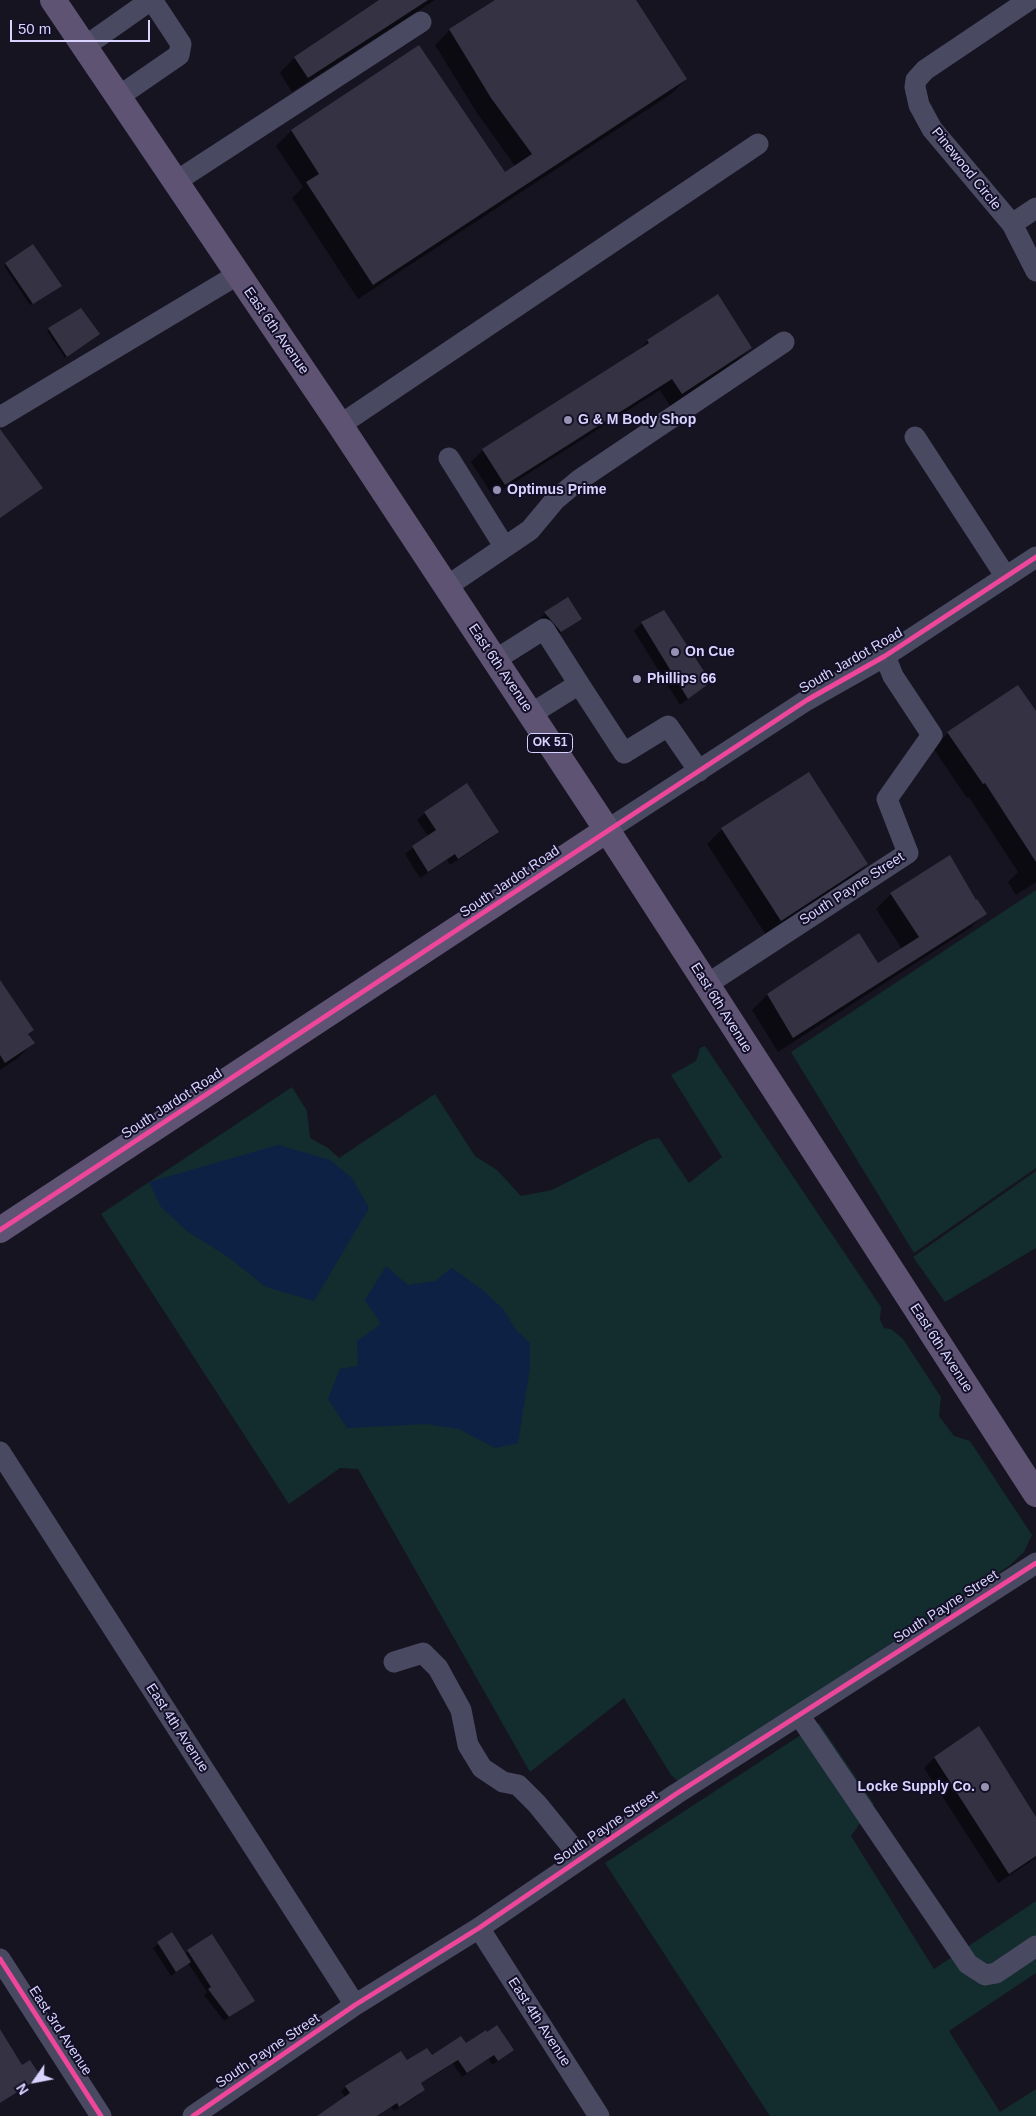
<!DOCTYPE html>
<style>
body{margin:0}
#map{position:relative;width:1036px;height:2116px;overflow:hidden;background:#161421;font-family:Helvetica,sans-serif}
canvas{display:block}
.north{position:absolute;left:10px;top:2056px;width:50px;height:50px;-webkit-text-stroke:4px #130f26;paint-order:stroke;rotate:237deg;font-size:14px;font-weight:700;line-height:20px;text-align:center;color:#d9d4ff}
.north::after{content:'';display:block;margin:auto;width:18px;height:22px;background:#d9d4ff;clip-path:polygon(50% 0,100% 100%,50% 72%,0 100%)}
.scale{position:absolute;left:10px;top:20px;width:140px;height:22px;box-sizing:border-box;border:2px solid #d9d4ff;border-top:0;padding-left:6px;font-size:15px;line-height:18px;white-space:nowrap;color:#d9d4ff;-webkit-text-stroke:4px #130f26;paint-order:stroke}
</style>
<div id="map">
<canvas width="1036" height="2116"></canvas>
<div class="north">N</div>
<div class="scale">50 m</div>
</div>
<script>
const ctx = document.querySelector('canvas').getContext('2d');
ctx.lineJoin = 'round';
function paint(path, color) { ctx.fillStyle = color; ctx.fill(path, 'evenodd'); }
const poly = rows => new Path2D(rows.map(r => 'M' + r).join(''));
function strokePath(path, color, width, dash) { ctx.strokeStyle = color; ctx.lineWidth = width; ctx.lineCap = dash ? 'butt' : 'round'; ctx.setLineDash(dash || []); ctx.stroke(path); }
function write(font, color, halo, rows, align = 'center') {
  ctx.font = font + ' Helvetica,sans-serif'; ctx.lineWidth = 4; ctx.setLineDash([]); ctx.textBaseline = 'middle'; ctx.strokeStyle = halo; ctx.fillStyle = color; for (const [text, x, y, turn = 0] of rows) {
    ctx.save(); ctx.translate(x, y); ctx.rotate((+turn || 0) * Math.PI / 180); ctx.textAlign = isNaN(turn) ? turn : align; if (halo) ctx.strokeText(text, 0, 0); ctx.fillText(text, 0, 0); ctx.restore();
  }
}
const green = poly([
 [1036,890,1036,1168,914,1253,791,1052],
 [705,1046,881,1307,880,1320,884,1328,891,1329,903,1339,941,1397,939,1416,954,1436,970,1441,1032,1535,1024,1552,1009,1566,679,1782,671,1775,624,1698,530,1772,358,1469,340,1468,289,1504,101,1214,292,1087,307,1111,310,1138,328,1148,339,1158,435,1094,475,1156,497,1170,521,1196,552,1190,649,1140,659,1138,689,1183,722,1157,671,1075,696,1061,700,1048],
 [1036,1171,1036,1248,945,1302,913,1257],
 [819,1723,874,1804,851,1836,934,1969,1036,1901,1036,1973,949,2031,1000,2112,1036,2089,1036,2116,770,2116,605,1863]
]);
const water = poly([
 [278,1145,330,1160,352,1178,369,1208,314,1301,266,1287,228,1257,187,1231,161,1207,149,1182],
 [386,1266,408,1285,435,1281,452,1268,484,1291,503,1309,516,1330,530,1343,530,1368,518,1443,495,1448,459,1429,426,1424,347,1428,328,1399,340,1369,358,1366,357,1341,381,1324,365,1300]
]);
const shadow = poly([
 [383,0,435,0,292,92,280,73,294,58],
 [497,0,635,0,686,79,671,94,358,299,292,198,303,187,276,146,291,131,419,47,504,174,515,166,477,113,435,45,450,30],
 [6,264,58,288,30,305,4,266],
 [49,329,96,336,65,358,47,331],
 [648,340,751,348,738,360,670,406,660,390,493,496,471,462,483,450,636,353],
 [664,612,709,682,680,705,634,631,642,623],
 [545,613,581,618,556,636,541,618],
 [1036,713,1036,882,1016,895,1008,882,1018,872,969,797,967,798,933,748,948,733],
 [425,813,498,832,490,839,450,865,447,860,420,878,405,854,428,836,417,820],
 [722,829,867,864,852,879,766,935,707,844],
 [891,894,975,902,985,913,970,928,778,1052,752,1010,767,995,859,935,878,964,902,949,876,909],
 [0,990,33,1030,28,1035,33,1043,18,1058,0,1070],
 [978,1728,1036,1820,1036,1858,998,1883,924,1768,934,1758],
 [172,1934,185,1954,188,1951,253,2001,224,2021,204,1995,207,1992,188,1963,171,1976,153,1948],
 [0,2040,22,2066,39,2077,0,2103],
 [466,2045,512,2050,492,2065,489,2059,462,2077,453,2064,420,2084,424,2090,419,2095,394,2111,391,2107,378,2116,321,2116,346,2098,341,2091,346,2087,406,2062,431,2057]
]);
const building = poly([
 [379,0,428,0,308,78,294,57],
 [495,0,636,0,687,79,373,285,306,182,319,174,291,130,419,45,505,172,532,154,491,98,449,29],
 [33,244,62,286,33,304,5,263],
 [718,294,752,348,682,394,672,379,505,485,482,449,649,343,647,340],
 [81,308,100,334,67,357,48,328],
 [0,429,43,488,0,518],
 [568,597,582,619,561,632,544,612],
 [664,610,711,682,688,699,641,622],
 [1018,685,1036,711,1036,862,985,783,983,784,947,732],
 [809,772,868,864,781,921,721,828],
 [467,783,499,832,458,859,455,854,428,872,412,846,436,830,424,812],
 [950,855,976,900,977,899,987,914,793,1038,767,994,859,933,878,963,919,937,890,893],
 [0,980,34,1030,28,1034,35,1043,5,1063,0,1055],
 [979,1726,1036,1817,1036,1856,1009,1874,934,1757],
 [172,1932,191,1962,176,1972,157,1942],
 [212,1934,255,2001,229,2017,208,1989,211,1987,187,1950],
 [497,2025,514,2050,498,2061,494,2055,467,2073,458,2060,421,2083,425,2090,399,2107,397,2103,377,2116,317,2116,350,2093,345,2086,401,2051,407,2060,427,2048,432,2055,461,2036,466,2043,486,2030,487,2032],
 [0,2029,22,2065,30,2060,41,2077,0,2103]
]);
const minor = poly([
 [1029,0,925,70,916,80,915,87,919,105,932,129,1012,224,1036,271],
 [84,47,151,0],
 [118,97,179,55,181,44,152,0],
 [175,182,421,22],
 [1012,224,1036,208],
 [0,417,237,275],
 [340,425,758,144],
 [915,437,1006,577],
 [449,458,504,546],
 [446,587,530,530,555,500,579,480,784,342],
 [495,660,544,629,579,684],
 [531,714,579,684,624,753,668,726,699,771],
 [607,830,807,700,885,656,1036,557],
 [706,985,908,853,887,799,932,735,893,676,885,656],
 [0,1452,355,2005],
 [394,1662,423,1653,438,1668,461,1710,468,1745,482,1768,503,1782,518,1785,537,1804,581,1858],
 [799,1715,968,1964,985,1975,996,1973,1036,1946],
 [479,1928,599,2116],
 [0,1959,101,2116],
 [193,2116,355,2005,479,1928,676,1794,1036,1563]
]);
const major = poly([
 [53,0,340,425,607,830,1036,1494],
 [0,1230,607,830]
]);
const cycleway = poly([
 [0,1230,807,700,885,656,1036,557],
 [0,1959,101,2116],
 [193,2116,355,2005,479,1928,676,1794,1036,1563]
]);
const markers = [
 [568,420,5,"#9591b1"],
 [497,490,5,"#9591b1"],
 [675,652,5,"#9591b1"],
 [637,679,5,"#9591b1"],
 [985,1787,5,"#9591b1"]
];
const shields = [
 [550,743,45]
];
const shieldNames = [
 ["OK 51",550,743]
];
const streetNames = [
 ["Pinewood Circle",966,169,51],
 ["East 6th Avenue",276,331,55],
 ["South Jardot Road",851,661,-30],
 ["East 6th Avenue",500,668,56],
 ["South Jardot Road",510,882,-34],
 ["South Payne Street",852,889,-33],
 ["East 6th Avenue",721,1008,58],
 ["South Jardot Road",172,1104,-33],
 ["East 6th Avenue",941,1348,57],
 ["South Payne Street",946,1607,-33],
 ["East 4th Avenue",177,1728,57],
 ["South Payne Street",606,1828,-34],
 ["East 4th Avenue",539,2022,57],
 ["East 3rd Avenue",60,2031,57],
 ["South Payne Street",268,2051,-34]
];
const poiNames = [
 ["G & M Body Shop",578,420],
 ["Optimus Prime",507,490],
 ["On Cue",685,652],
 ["Phillips 66",647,679],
 ["Locke Supply Co.",975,1787,"right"]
];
paint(green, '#132c2d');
paint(water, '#0d2144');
paint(shadow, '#0007');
paint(building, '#343243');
strokePath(minor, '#4a4962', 21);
strokePath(major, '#5e5373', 26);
strokePath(cycleway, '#ed469a', 5);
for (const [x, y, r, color] of markers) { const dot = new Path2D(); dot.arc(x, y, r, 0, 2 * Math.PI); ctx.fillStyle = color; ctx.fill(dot); strokePath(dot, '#130f26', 2); }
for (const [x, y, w] of shields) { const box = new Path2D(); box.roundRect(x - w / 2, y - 9.5, w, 19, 4); ctx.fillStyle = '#130f26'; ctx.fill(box); strokePath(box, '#d9d4ff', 1); }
write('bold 12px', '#d9d4ff', null, shieldNames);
write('14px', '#d9d4ff', '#130f26', streetNames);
write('bold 14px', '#d9d4ff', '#130f26', poiNames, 'left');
</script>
